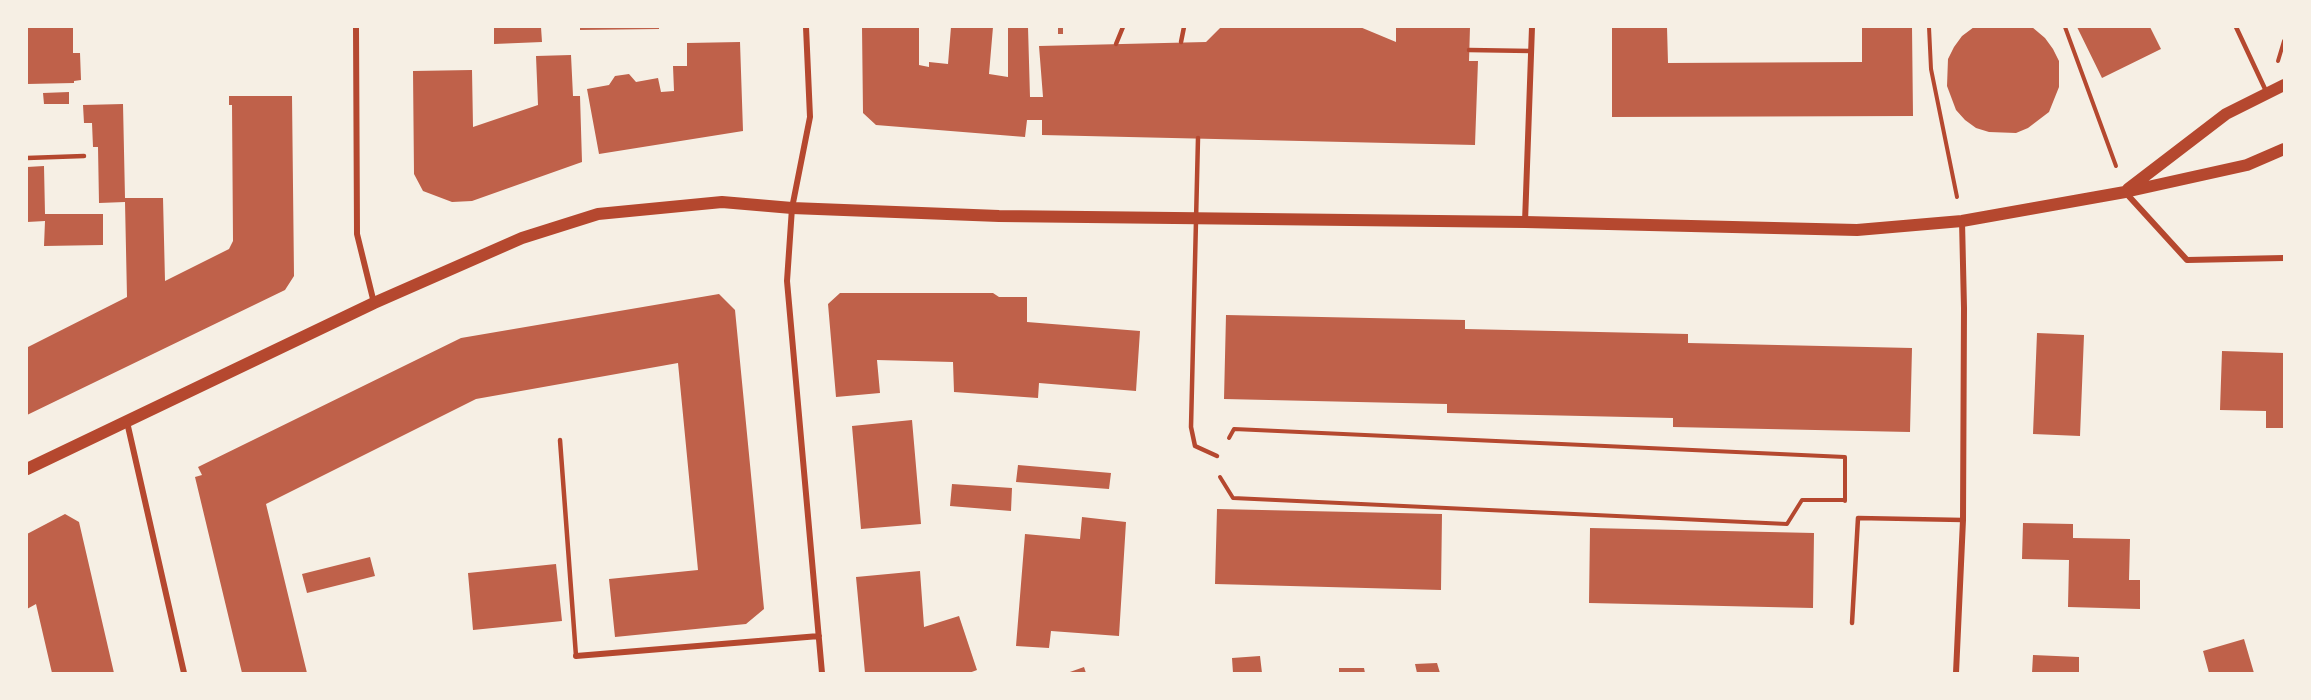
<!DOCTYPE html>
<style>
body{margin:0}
#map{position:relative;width:2311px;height:700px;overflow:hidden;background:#f6efe4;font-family:Ubuntu,sans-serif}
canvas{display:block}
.frame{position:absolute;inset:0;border:28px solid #f6efe4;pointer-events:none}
</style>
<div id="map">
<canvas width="2311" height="700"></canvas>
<div class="frame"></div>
</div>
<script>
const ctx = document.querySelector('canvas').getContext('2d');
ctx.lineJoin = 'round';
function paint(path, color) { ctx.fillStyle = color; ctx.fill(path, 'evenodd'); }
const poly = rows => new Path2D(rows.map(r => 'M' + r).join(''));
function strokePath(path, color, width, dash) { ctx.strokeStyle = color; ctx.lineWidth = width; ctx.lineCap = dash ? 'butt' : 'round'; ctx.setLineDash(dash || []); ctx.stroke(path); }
const building = poly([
 [27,27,73,27,73,53,80,53,81,80,74,81,74,83,27,84],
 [494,27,541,27,542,42,494,44],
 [580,27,659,27,659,29,580,30],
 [862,27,919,27,919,65,929,67,929,62,948,64,951,27,993,27,989,74,1008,77,1008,27,1028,27,1030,97,1043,97,1039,46,1206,42,1221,27,1360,27,1396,42,1396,27,1470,27,1469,61,1478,61,1475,145,1042,135,1042,120,1027,120,1025,137,876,125,863,113],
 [1058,27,1063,27,1063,34,1058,34],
 [1612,27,1667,27,1668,63,1862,62,1862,27,1912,27,1913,116,1612,117],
 [1974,27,2032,27,2045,38,2053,49,2059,61,2059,87,2049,112,2028,128,2016,133,1989,132,1976,128,1965,120,1956,110,1947,86,1948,59,1954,47,1962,36],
 [2077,27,2150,27,2161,49,2102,78],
 [740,42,743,131,599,154,587,89,609,85,615,76,629,74,636,82,658,78,661,92,674,91,673,66,687,66,687,43],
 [571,55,573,96,580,96,582,162,472,201,452,202,423,191,414,174,413,71,472,70,473,127,538,105,536,56],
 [69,92,69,104,44,104,43,93],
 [229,96,292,96,294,276,285,290,27,415,28,347,127,297,125,202,99,203,98,147,93,147,92,123,84,123,83,105,123,104,125,198,163,198,165,281,229,249,233,241,232,105,229,105],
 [44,166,45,214,103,214,103,245,44,246,45,221,27,222,27,167],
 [840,293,993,293,999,297,1027,297,1027,322,1140,331,1136,391,1039,383,1038,398,954,392,953,362,877,360,880,393,836,397,828,304],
 [719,294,735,310,764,609,746,624,615,637,609,579,698,570,678,363,476,399,266,504,307,673,242,673,195,477,202,475,198,467,461,338],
 [1226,315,1465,320,1465,329,1688,334,1688,343,1912,348,1910,432,1673,427,1673,418,1447,413,1447,404,1224,399],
 [2037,333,2084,335,2080,436,2033,434],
 [2222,351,2284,353,2284,428,2266,428,2266,411,2220,410],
 [912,420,921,524,861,529,852,426],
 [1018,465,1111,473,1109,489,1016,482],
 [952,484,1012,488,1011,511,950,506],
 [1217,509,1442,514,1441,590,1215,584],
 [65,514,79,522,114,673,52,673,36,604,27,609,27,534],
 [1082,517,1126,522,1119,636,1051,631,1049,648,1016,646,1025,534,1080,539],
 [2023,523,2073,524,2073,538,2130,539,2129,580,2140,580,2140,609,2068,607,2069,560,2022,559],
 [1590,528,1814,533,1813,608,1589,603],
 [370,557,375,576,307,593,302,574],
 [556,564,562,621,473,630,468,573],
 [920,571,924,627,959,616,977,670,969,673,865,673,856,577],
 [2244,639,2254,673,2209,673,2203,651],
 [2033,655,2079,657,2079,673,2032,673],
 [1260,656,1262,673,1233,673,1232,658],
 [1437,663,1440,673,1417,673,1415,664],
 [1084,667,1086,673,1067,673],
 [1339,668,1364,668,1365,673,1339,673]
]);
const path = poly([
 [1929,27,1931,69,1957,197],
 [2065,27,2116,166],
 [2278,61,2284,41],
 [1229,438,1234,429,1845,457,1845,501],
 [1220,477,1233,498,1787,524,1802,500,1844,500]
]);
const service = poly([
 [2236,27,2266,91],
 [1181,42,1184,27],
 [1116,44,1123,27],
 [1469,50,1531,51],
 [1198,138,1191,427,1195,446,1217,456],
 [27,158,84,156],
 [560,440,576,656],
 [1852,623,1858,518,1963,520]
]);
const minor = poly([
 [356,27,357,234,374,303],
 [806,27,810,117,792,208,787,281,822,673],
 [2125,192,2187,260,2284,258],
 [1525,222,1532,27],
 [127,422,184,673],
 [576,656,819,636],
 [1956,673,1963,520,1964,308,1962,221]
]);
const secondary = poly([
 [2128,189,2226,114,2284,85],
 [27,469,374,303,522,238,598,214,722,202,792,208,999,216,1525,222,1857,230,1962,221,2125,192,2247,165,2284,149]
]);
paint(building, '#bf614a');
strokePath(path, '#b5482f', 4);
strokePath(service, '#b5482f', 4.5);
strokePath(minor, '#b5482f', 6);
strokePath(secondary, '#b5482f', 12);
</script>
